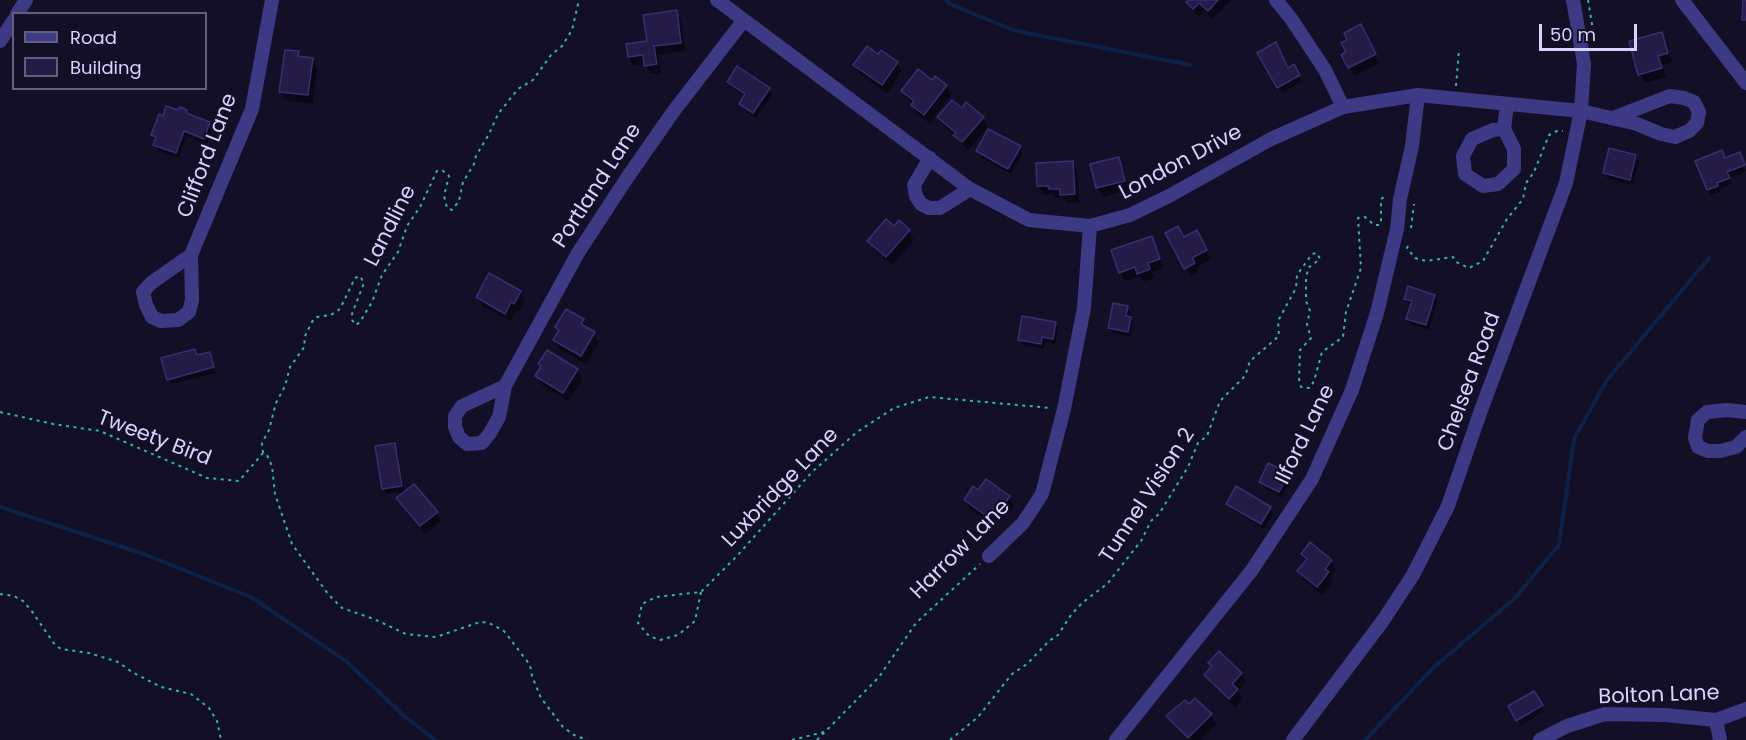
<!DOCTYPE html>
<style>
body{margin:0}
#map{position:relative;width:1746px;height:740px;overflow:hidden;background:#130f26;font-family:Poppins,sans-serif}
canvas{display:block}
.legend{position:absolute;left:12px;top:12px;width:195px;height:78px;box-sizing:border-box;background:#130f26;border:2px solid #625e7d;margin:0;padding:8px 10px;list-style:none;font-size:18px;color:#d9d4ff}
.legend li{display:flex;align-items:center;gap:12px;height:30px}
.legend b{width:30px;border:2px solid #625e7d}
.scale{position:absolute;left:1539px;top:24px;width:98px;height:27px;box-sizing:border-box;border:3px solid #d9d4ff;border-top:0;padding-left:8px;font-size:18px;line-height:21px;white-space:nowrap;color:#d9d4ff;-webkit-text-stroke:4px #130f26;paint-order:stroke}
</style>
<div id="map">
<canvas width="1746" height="740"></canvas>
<ul class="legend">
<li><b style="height:8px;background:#3d3a85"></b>Road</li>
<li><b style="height:16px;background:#241b47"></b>Building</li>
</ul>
<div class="scale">50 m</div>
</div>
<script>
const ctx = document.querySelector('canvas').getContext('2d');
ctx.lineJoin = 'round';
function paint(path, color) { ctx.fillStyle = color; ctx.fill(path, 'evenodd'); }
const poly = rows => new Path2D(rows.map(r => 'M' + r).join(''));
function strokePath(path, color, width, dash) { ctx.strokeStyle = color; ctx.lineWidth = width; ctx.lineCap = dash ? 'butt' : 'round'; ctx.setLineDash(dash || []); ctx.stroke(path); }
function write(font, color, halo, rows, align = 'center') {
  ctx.font = font + ' Poppins,sans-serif'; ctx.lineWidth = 4.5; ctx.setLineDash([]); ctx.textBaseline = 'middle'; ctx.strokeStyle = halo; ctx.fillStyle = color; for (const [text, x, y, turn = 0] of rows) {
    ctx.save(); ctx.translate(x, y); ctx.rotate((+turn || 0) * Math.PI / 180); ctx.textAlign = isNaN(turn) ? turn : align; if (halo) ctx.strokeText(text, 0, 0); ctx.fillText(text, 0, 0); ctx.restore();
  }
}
const shadow = poly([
 [1189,0,1230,0,1230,1,1213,19,1204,11,1199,17,1193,11,1188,3],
 [676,12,681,21,685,51,658,55,661,73,651,74,645,64,634,66,629,57,628,46,648,43],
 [1662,34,1667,42,1672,62,1662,65,1666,77,1645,83,1640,74],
 [1365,35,1379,63,1354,76,1343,55],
 [298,53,301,58,312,59,317,68,313,104,286,100,281,92],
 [1259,53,1288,69,1293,66,1302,81,1282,93],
 [897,63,902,71,887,93,860,74,855,65],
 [728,82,769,89,772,95,756,118,744,109,741,104,745,97,732,87],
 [932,82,946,86,951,95,929,123,918,114,912,106,914,104,908,100,903,91],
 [962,110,983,118,988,127,968,150,944,126,939,118],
 [186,111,189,116,209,124,212,129,207,144,187,136,179,158,158,151,153,135,164,118],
 [1020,148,1023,153,1011,174,981,157,978,151],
 [1740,154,1746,171,1729,178,1732,184,1719,189,1720,192,1711,195,1697,161,1726,159],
 [1636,156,1639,162,1633,185,1608,179,1604,173],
 [1118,158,1123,167,1129,190,1103,197,1098,188,1092,165],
 [1072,163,1077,171,1079,203,1067,203,1063,197,1055,198,1053,194,1044,195,1039,186],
 [909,231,914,240,892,265,874,249,869,241],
 [1196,232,1211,259,1196,268,1198,272,1191,277,1167,234,1183,239],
 [1152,237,1164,268,1152,272,1154,278,1143,282,1140,276,1125,281,1120,272],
 [520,292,525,301,519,312,516,310,510,321,482,306,477,297],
 [1434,296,1437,302,1429,330,1411,324,1408,318,1412,305,1409,304,1406,299],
 [1128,307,1133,324,1130,337,1113,333,1109,327],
 [582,320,599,342,586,364,559,349,554,340,559,332,557,327],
 [1055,323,1058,329,1055,344,1045,342,1044,349,1023,345,1020,340],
 [210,354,216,373,171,384,168,379,198,357],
 [540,364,577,371,582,379,568,401,542,385,537,376,542,368],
 [395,444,398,450,404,492,387,494,383,489,377,447],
 [1287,474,1291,480,1282,497,1264,488,1260,482],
 [979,492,1009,497,1014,506,1008,514,1004,511,994,525,970,509,965,500],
 [398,499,436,512,441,521,425,534],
 [1228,504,1270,508,1273,513,1264,529,1231,509],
 [1302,554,1331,561,1336,569,1330,577,1333,581,1323,595,1304,580,1299,571,1306,561],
 [1210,663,1241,674,1246,682,1238,691,1242,699,1235,707,1211,684,1206,675,1213,668],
 [1533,693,1544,711,1521,725,1510,707],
 [1211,715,1216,724,1200,740,1188,740,1173,725,1168,716]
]);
const stream = poly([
 [946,0,952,5,1016,31,1191,65],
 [0,507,144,554,251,597,346,661,403,715,435,740],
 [1365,740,1433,668,1514,599,1559,545,1574,439,1607,380,1709,258]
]);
const building = poly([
 [1189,0,1218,0,1208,11,1199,3,1193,9,1186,2,1189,0],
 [1743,0,1746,0,1746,20,1742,20,1743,0],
 [677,10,681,43,654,46,657,64,644,66,643,55,628,57,626,44,647,41,643,15,677,10],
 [1361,24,1376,54,1348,68,1341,55,1346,52,1341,43,1347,40,1344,33,1361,24],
 [1662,32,1668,53,1658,56,1662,68,1638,75,1629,41,1662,32],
 [1276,42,1288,68,1294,64,1300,75,1277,88,1257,53,1276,42],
 [867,46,878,54,881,50,898,62,882,85,853,65,867,46],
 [285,50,299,51,298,56,313,58,308,95,279,92,285,50],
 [737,66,770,88,753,113,739,104,745,94,727,82,737,66],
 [918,69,932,80,935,76,947,85,924,115,911,105,914,101,901,91,918,69],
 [952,100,962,108,966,102,984,117,962,142,953,135,956,133,937,117,952,100],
 [166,106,178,110,180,107,187,110,186,113,210,122,204,139,184,131,176,153,153,145,156,137,151,135,159,114,163,116,166,106],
 [988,129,1021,146,1008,169,976,151,988,129],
 [1609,148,1636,155,1630,180,1603,173,1609,148],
 [1722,150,1725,158,1740,152,1745,165,1727,172,1730,178,1717,183,1718,186,1707,190,1695,161,1722,150],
 [1119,157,1125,181,1096,188,1090,164,1119,157],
 [1073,161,1075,194,1060,195,1060,189,1049,189,1048,186,1037,186,1036,163,1073,161],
 [886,219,894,226,899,220,910,230,886,257,867,241,886,219],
 [1178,226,1184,237,1197,230,1207,250,1192,258,1195,263,1184,269,1165,233,1178,226],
 [1152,236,1160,259,1148,263,1150,269,1137,274,1135,267,1119,273,1111,250,1152,236],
 [489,273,521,291,514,304,511,302,505,314,476,297,489,273],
 [1408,286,1435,295,1426,325,1406,319,1412,301,1404,299,1408,286],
 [1113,303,1128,306,1126,316,1131,317,1128,332,1108,328,1113,303],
 [566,309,584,319,581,324,595,332,581,356,553,340,559,330,555,327,566,309],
 [1022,316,1056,322,1053,339,1042,337,1041,344,1018,340,1022,316],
 [195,349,197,355,210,352,214,367,167,380,161,358,195,349],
 [547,350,578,369,563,393,535,376,541,366,538,364,547,350],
 [395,443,402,486,382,489,375,446,395,443],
 [1268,463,1289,473,1279,492,1259,482,1268,463],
 [986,479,1010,496,1003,507,998,504,988,517,964,500,973,486,978,490,986,479],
 [414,484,438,512,420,526,396,498,414,484],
 [1236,486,1271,507,1261,524,1226,504,1236,486],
 [1310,542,1332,560,1325,569,1329,572,1317,587,1297,571,1307,559,1301,554,1310,542],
 [1219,651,1242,673,1232,684,1238,689,1229,699,1204,675,1212,666,1208,663,1219,651],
 [1534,691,1543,705,1516,721,1508,706,1534,691],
 [1195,698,1212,714,1188,738,1166,716,1185,700,1189,704,1195,698]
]);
const path = poly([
 [1588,0,1595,42],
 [1456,86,1459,50],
 [1411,228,1414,204],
 [1408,246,1407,248,1415,258,1426,261,1453,257,1456,262,1469,268,1483,261,1507,219,1523,199,1526,183,1534,172,1549,135,1557,131,1563,131],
 [0,412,53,424,100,431,207,478,239,481,263,453,267,455,272,466,275,494,292,544,328,594,342,608,374,619,406,634,436,637,480,622,489,623,504,631,530,665,532,676,541,698,563,727,574,735,587,740],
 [263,453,262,443,269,430,276,403,285,386,290,367,305,346,304,338,313,320,317,317,331,315,340,309,355,278,360,276,364,283,352,314,352,320,356,325,360,322,372,302,382,275,398,252,407,226,420,207,437,171,442,170,449,176,444,196,447,208,452,210,459,201,463,182,474,164,476,156,489,134,498,114,518,89,533,80,551,55,562,46,572,30,579,0],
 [701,592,695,621,678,635,660,640,649,636,638,623,642,604,656,597,701,592,736,557,812,472,857,432,894,408,929,397,1051,408],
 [0,594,14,596,23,601,31,610,55,645,61,649,89,653,118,662,132,672,161,687,191,694,209,708,217,721,221,740],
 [792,740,824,732],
 [817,740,879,677,916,623,980,564],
 [950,740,978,717,1012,674,1027,664,1049,641,1058,635,1071,615,1082,603,1107,584,1141,541,1151,521,1159,514,1188,467,1198,443,1207,436,1220,401,1245,376,1250,361,1279,336,1278,321,1296,288,1297,275,1312,254,1317,253,1320,259,1308,268,1306,279,1306,301,1310,311,1307,324,1311,338,1300,350,1299,379,1301,387,1310,388,1314,381,1322,352,1343,337,1346,312,1361,268,1358,218,1365,217,1374,225,1379,225,1381,223,1381,199,1386,196]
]);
const minor = poly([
 [717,0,970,189,1029,220,1090,226,1130,215,1169,196,1271,139,1343,107,1418,95,1581,111,1637,124,1661,134,1675,137,1689,131,1697,123,1699,112,1694,102,1684,98,1670,96,1613,118],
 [1276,0,1292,20,1325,70,1343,107],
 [1682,0,1746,83],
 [17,14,26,0],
 [0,41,14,20],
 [1504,129,1493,130,1472,139,1463,156,1465,174,1483,186,1498,184,1514,169,1514,149,1504,129,1507,104],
 [930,158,914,185,916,196,921,204,929,208,940,208,970,189],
 [191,255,151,283,143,292,146,305,152,317,161,321,178,320,189,312,192,300,191,255,252,109,272,0],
 [505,386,499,417,490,433,482,443,467,444,459,437,455,427,455,416,462,406,505,386,578,253,627,178,673,112,744,20],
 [1746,412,1727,410,1707,412,1698,420,1695,438,1698,447,1708,451,1720,451,1736,447,1746,437],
 [989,556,1023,523,1042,494,1064,409,1084,308,1090,226],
 [1716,720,1720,740],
 [1116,740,1252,570,1312,479,1352,390,1377,313,1397,229,1400,199,1412,146,1418,95],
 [1293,740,1382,622,1413,575,1448,506,1481,410,1566,183,1581,111,1584,64,1573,0],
 [1540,740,1567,726,1605,714,1665,715,1716,720,1746,709]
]);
const streetNames = [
 ["Clifford Lane",208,156,-69],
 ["London Drive",1181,163,-28],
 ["Portland Lane",598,186,-57],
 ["Landline",391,226,-63],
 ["Chelsea Road",1470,382,-70],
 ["Ilford Lane",1306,435,-64],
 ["Tweety Bird",154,439,21],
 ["Luxbridge Lane",781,488,-46],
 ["Tunnel Vision 2",1148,496,-57],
 ["Harrow Lane",961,550,-45],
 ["Bolton Lane",1659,696,-2]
];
paint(shadow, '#0007');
strokePath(stream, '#0c2248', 4);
paint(building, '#241b47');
strokePath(building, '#3b2d73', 1.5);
strokePath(path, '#2fb8b0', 2, [3, 4.5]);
strokePath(minor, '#3d3a85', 14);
write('21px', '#d9d4ff', '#130f26', streetNames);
</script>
